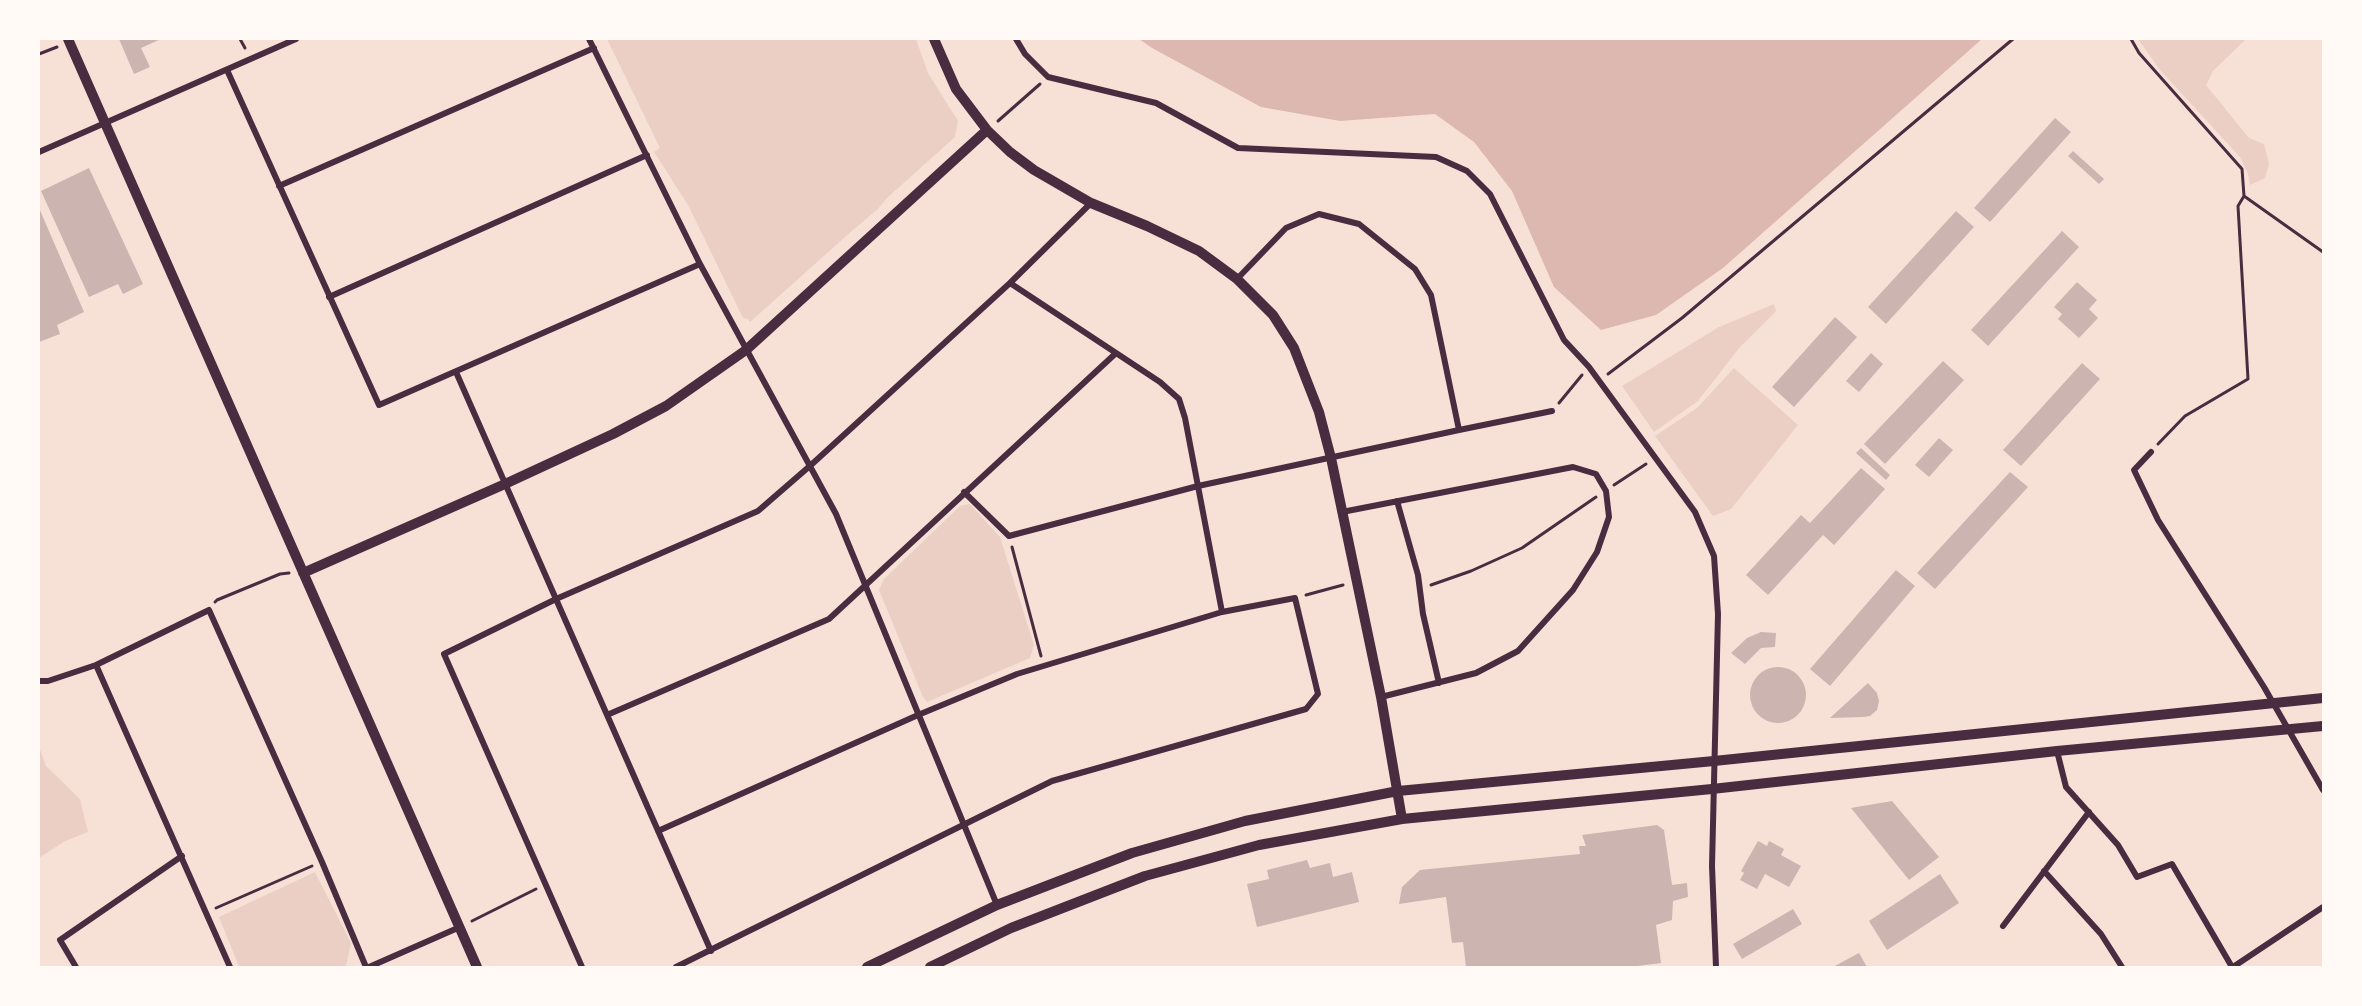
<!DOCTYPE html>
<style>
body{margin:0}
#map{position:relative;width:2362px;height:1006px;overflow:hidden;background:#f7e1d7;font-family:"Noto Sans",sans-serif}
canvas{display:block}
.frame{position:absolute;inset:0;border:40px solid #fffaf5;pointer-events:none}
</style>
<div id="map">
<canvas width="2362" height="1006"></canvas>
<div class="frame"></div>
</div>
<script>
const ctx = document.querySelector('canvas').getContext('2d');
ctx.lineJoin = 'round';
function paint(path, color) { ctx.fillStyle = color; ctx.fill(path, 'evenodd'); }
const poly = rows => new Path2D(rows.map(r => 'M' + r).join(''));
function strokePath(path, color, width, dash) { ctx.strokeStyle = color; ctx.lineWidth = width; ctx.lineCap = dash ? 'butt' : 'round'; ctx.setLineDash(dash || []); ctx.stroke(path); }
const green = poly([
 [607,39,916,39,928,73,958,121,955,137,886,199,878,209,853,230,750,322,748,319,743,318,688,205,654,152,660,148],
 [2138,39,2246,39,2213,71,2206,85,2249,138,2264,144,2269,164,2265,178,2250,185,2248,174,2240,157,2160,70],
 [1774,304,1776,311,1740,347,1698,401,1654,432,1622,386,1719,327],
 [1734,368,1798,425,1731,509,1713,516,1655,436,1697,408],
 [970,504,1000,537,1034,645,1030,658,927,702,923,697,879,590,884,579,960,506],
 [39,747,46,766,80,799,88,832,65,841,39,858],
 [315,872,351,943,346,966,239,967,219,917]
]);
const water = poly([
 [1139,39,1982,39,1723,268,1656,315,1601,330,1554,287,1512,191,1474,142,1435,114,1340,121,1261,107,1152,48]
]);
const building = poly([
 [119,39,161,39,141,48,150,67,134,74],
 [2055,118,2071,132,1990,222,1974,208],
 [2073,151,2104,179,2099,184,2068,156],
 [89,168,143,284,123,294,118,284,89,297,41,191],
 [39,208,84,312,57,325,60,334,39,342],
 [1956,211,1974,227,1886,324,1868,307],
 [2062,231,2079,247,1988,346,1971,330],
 [2077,282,2097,300,2089,309,2098,318,2079,338,2058,319,2062,314,2054,307],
 [1835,317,1857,337,1794,407,1772,387],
 [1871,353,1883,364,1859,392,1846,381],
 [1943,361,1964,380,1885,464,1864,444],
 [2082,363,2100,379,2021,466,2003,450],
 [1939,438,1953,450,1929,477,1915,465],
 [1861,448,1890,475,1886,480,1856,453],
 [1861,468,1885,489,1834,545,1823,535,1768,595,1746,575,1801,515,1810,523],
 [2010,472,2028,487,1935,589,1917,573],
 [1896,570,1915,586,1830,686,1810,669],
 [1761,632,1776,633,1775,647,1761,648,1745,664,1731,653,1747,638],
 '1750 695a28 28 0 1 1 56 0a28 28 0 1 1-56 0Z',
 [1868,683,1877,693,1879,701,1877,710,1870,716,1863,717,1830,718],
 [1892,801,1939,857,1909,880,1851,808],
 [1657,825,1664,830,1672,885,1687,883,1688,897,1673,901,1672,920,1656,925,1661,963,1630,967,1466,967,1463,942,1452,943,1446,897,1399,904,1402,887,1420,870,1580,854,1579,846,1586,846,1582,835],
 [1758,841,1767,846,1769,841,1784,849,1781,855,1801,866,1789,887,1765,874,1757,889,1740,880,1744,873,1741,871],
 [1307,860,1310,868,1330,863,1333,877,1352,872,1359,902,1257,927,1247,884,1269,879,1267,870],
 [1940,874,1959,903,1887,950,1869,921],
 [1793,909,1802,924,1742,959,1733,944],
 [1859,953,1867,967,1833,967]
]);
const path = poly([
 [240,39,245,48],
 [2131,39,2139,53,2242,169,2244,196],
 [39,54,57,47],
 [998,121,1040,84],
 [1608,374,1682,318,2013,39],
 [1559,403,1582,375],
 [2158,444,2185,416,2248,379,2238,206,2244,196,2323,252],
 [1614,485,1646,464],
 [1012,547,1041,656],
 [1431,585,1471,571,1522,548,1596,497],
 [1306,595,1343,585],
 [215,602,217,600,280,574,289,573],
 [216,908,312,866],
 [472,921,536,889]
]);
const minor = poly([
 [589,39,700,264,836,514,997,905],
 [1016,39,1025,54,1048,77,1156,103,1238,148,1436,157,1467,171,1490,194,1564,340,1589,367,1695,512,1714,556,1718,614,1712,866,1716,967],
 [227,70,379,405,700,264],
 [39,152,296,39],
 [279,186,594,48],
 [329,297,647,155],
 [456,372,711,951],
 [1459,430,1552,411],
 [2151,452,2134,470,2158,520,2264,687,2323,790],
 [964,492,1009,536,1198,486,1459,430,1431,295,1415,269,1359,224,1319,214,1286,228,1237,279],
 [1397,501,1418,575,1423,614,1439,683],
 [1342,512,1573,467,1596,474,1606,491,1609,517,1597,552,1573,590,1518,651,1476,673,1381,697],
 [96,665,230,967],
 [39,681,48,681,96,665,209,610,322,862,366,967],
 [607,715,829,619,1115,354],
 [2057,751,2066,787,2118,845,2137,877,2172,864,2232,967],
 [658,831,918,715,1017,674,1222,612,1185,418,1179,399,1160,382,1010,283],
 [2044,871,2101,934,2122,967],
 [2003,926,2089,812],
 [76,967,60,940,182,856],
 [369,967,460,927],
 [582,967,444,654,556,599,758,511,811,465,1010,283,1091,203],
 [676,967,1052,781,1306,709,1318,694,1295,598,1222,612],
 [2233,967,2323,907]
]);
const tertiary = poly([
 [68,39,477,967],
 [934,39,956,89,987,130,1010,152,1034,170,1091,203,1147,226,1199,251,1237,279,1273,315,1294,348,1319,412,1331,458,1381,697,1402,819],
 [303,573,505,484,613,434,666,406,746,350,987,130],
 [867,967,997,905,1132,853,1245,821,1398,791,1714,761,2323,698],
 [930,967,1011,928,1145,876,1259,845,1402,819,1712,789,2057,751,2323,726]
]);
paint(green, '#ebcfc5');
paint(water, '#dcb8b0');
paint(building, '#ccb4b1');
strokePath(path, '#4a2c40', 3);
strokePath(minor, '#4a2c40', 6);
strokePath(tertiary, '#4a2c40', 10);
</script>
